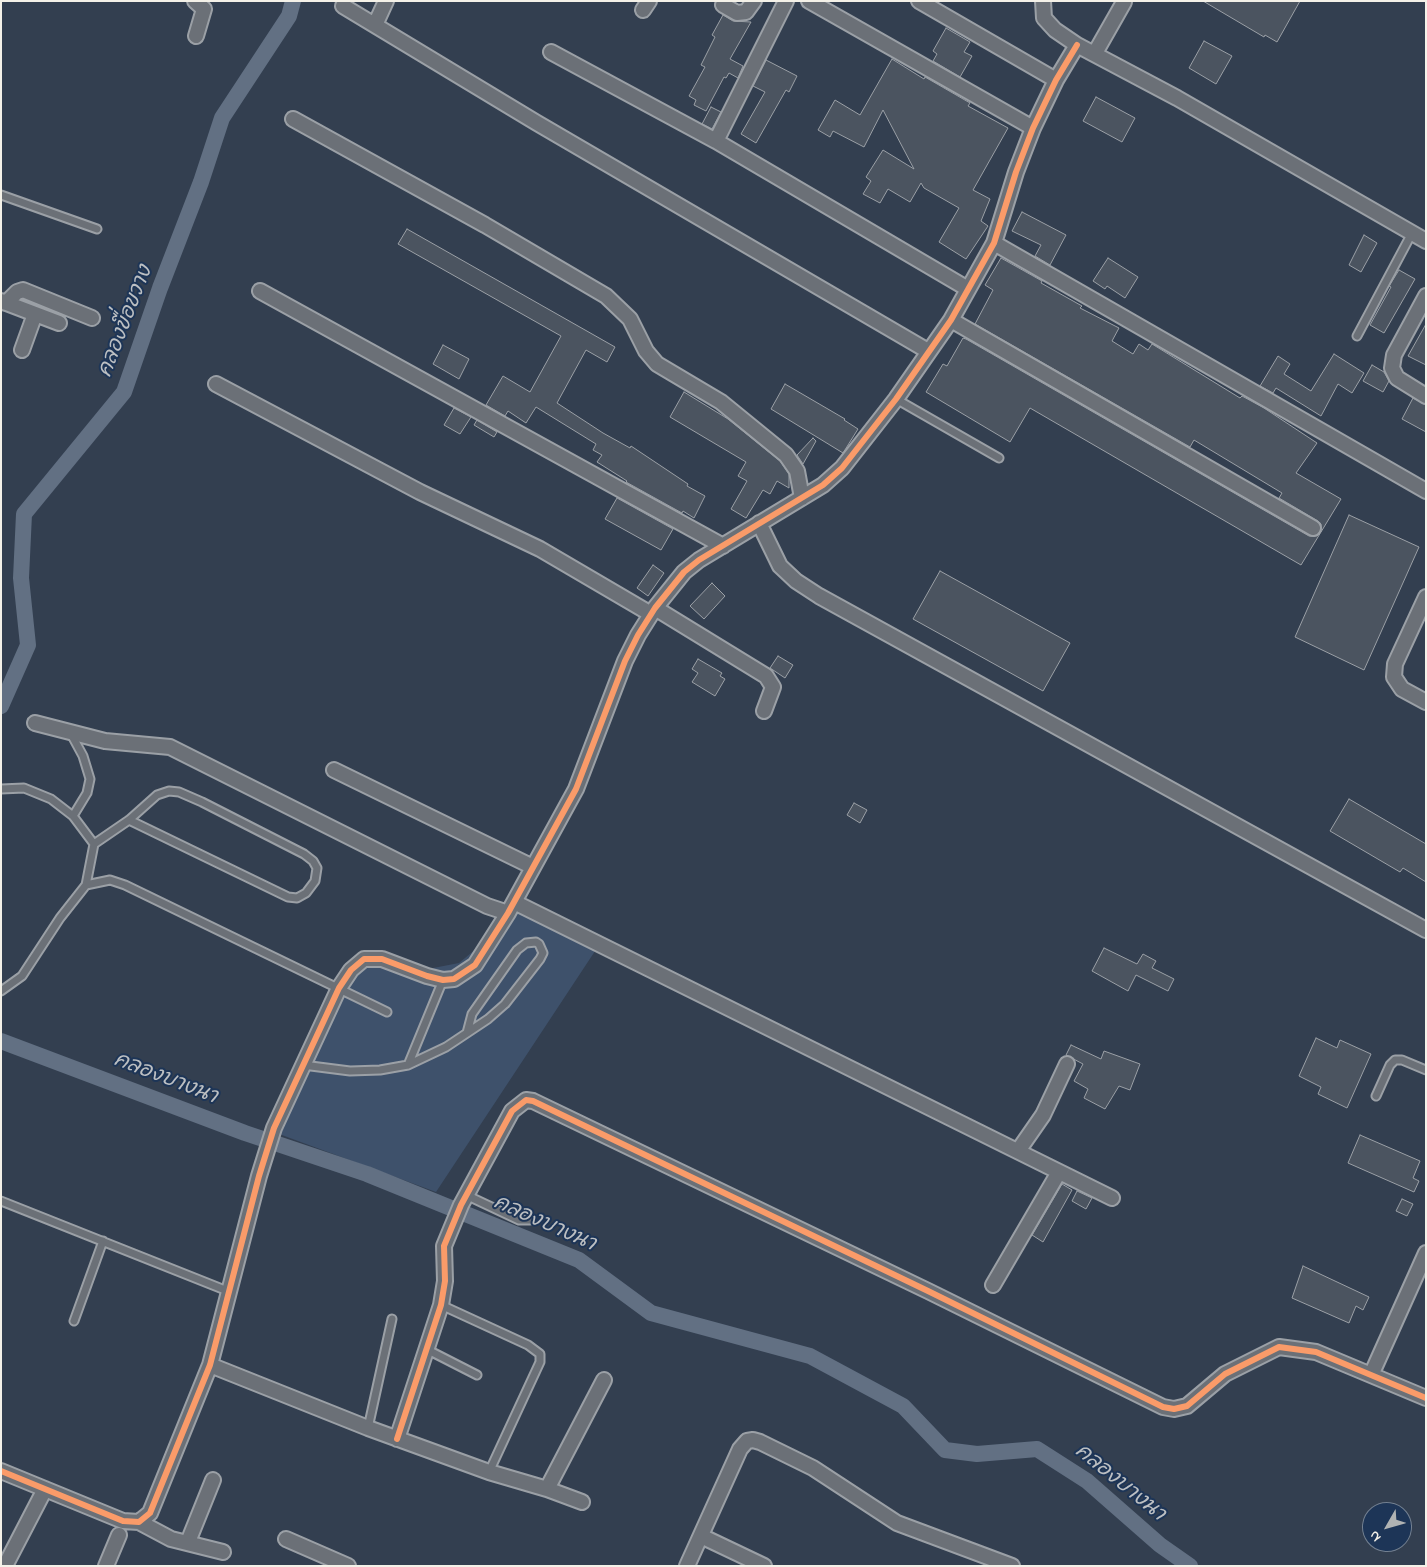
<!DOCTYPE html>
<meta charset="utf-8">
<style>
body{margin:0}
#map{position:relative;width:1427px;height:1567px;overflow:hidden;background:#333f50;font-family:"Indie Flower",sans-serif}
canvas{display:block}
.frame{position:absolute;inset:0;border:2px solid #f4f1e8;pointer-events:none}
.north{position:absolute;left:1362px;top:1502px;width:50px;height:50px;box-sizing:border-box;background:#1d3557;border:1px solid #738091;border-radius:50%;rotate:232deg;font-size:14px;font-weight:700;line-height:20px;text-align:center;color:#f4f1e8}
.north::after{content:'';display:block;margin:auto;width:18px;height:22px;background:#b0b3b3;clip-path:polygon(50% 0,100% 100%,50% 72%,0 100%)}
</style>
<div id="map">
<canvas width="1427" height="1567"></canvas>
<div class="frame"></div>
<div class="north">N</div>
</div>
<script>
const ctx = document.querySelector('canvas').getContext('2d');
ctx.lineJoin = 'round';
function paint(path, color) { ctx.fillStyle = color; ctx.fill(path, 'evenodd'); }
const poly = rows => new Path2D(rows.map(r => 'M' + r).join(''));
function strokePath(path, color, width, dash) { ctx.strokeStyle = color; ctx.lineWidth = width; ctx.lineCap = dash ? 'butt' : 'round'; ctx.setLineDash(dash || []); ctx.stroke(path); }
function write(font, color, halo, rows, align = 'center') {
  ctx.font = font + ' "Indie Flower","Playpen Sans Thai",sans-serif'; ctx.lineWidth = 4; ctx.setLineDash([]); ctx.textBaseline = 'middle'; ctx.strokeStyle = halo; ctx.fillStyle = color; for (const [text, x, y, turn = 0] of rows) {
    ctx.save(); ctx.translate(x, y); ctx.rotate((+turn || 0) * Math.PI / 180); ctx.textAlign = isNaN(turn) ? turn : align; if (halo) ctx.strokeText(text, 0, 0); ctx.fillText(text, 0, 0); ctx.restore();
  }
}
const green = poly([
 [513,893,603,939,436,1192,271,1131,362,953,380,951,428,969,459,963,483,943]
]);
const canal = poly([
 [1,706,28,645,21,578,24,514,124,392,160,288,201,182,222,118,289,16,293,1],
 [1,1041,245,1133,367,1174,579,1260,651,1313,810,1356,903,1406,945,1450,977,1454,1037,1449,1087,1481,1160,1545,1190,1566]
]);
const building = poly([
 [1203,1,1300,1,1277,42,1265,35,1264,37,1203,1],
 [723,15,733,21,751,22,730,59,743,66,738,78,729,73,726,78,724,77,706,111,694,105,696,100,689,96,705,67,701,65,715,37,712,35,723,15],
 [946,28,970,42,964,52,972,56,960,77,933,61,937,54,933,51,946,28],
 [1204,41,1232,56,1216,84,1189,68,1204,41],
 [892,59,924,79,925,77,970,103,968,106,1008,128,973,190,990,199,981,221,988,226,966,259,939,242,959,208,924,188,921,183,910,202,888,189,880,203,863,194,871,181,866,177,883,150,914,169,883,110,864,147,833,131,830,137,818,130,835,100,860,115,892,59],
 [766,60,797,76,789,92,786,90,756,143,741,134,765,92,753,86,766,60],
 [1096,97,1135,118,1122,142,1083,121,1096,97],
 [711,107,721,112,712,129,702,124,711,107],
 [1022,212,1066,235,1050,265,1035,256,1041,245,1012,231,1022,212],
 [407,229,615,347,607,362,586,350,557,403,603,433,630,448,631,446,688,484,687,486,705,496,694,518,683,511,682,513,626,482,627,481,597,462,602,455,593,450,596,444,536,407,526,423,508,411,505,416,486,405,503,376,530,392,561,336,398,244,407,229],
 [1364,235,1377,243,1361,272,1349,265,1364,235],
 [1001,258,1042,281,1041,283,1082,306,1080,308,1119,328,1112,341,1133,354,1139,344,1148,350,1152,344,1240,398,1242,396,1264,408,1317,443,1296,473,1341,499,1301,565,1030,408,1010,442,926,392,943,364,947,366,963,338,966,339,1309,536,1317,536,1321,532,1321,524,1318,521,1279,498,1282,493,1194,440,1190,447,975,324,993,290,985,285,1001,258],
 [1108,258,1138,277,1125,298,1107,286,1105,289,1093,281,1108,258],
 [1399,270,1415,279,1384,333,1370,325,1391,287,1389,286,1399,270],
 [1426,324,1426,365,1408,356,1426,324],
 [443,345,469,359,459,379,433,364,443,345],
 [1334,354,1364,373,1352,393,1338,384,1321,416,1276,388,1273,393,1260,386,1278,356,1290,364,1284,374,1311,391,1334,354],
 [1372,365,1384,372,1389,381,1383,392,1363,381,1372,365],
 [785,384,845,419,844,420,858,429,843,453,771,409,785,384],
 [684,392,728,419,780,461,789,474,789,488,777,481,770,494,763,490,746,518,731,509,747,481,738,476,746,462,670,417,684,392],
 [1413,398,1426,405,1426,432,1402,419,1413,398],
 [454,408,471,417,460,434,444,425,454,408],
 [477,420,497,432,494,437,474,425,477,420],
 [813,438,816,441,803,464,797,455,813,438],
 [617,498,673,529,661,550,605,519,617,498],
 [1349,515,1419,547,1364,670,1295,637,1349,515],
 [653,565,664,573,648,596,637,588,653,565],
 [940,571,1070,643,1043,691,913,619,940,571],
 [712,583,725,596,704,619,690,606,712,583],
 [778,656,793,665,785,678,770,668,778,656],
 [698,659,722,673,720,676,725,679,715,696,692,682,698,673,692,669,698,659],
 [1349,799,1426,844,1426,882,1403,868,1400,872,1330,831,1349,799],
 [854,803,867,810,860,823,847,815,854,803],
 [1104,948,1137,964,1143,954,1156,961,1152,968,1174,979,1168,991,1136,975,1128,991,1092,971,1104,948],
 [1316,1038,1337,1048,1340,1040,1371,1054,1347,1108,1318,1094,1321,1087,1299,1076,1316,1038],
 [1071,1045,1101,1059,1104,1051,1140,1064,1130,1090,1119,1086,1105,1109,1084,1098,1088,1089,1074,1081,1083,1064,1066,1055,1071,1045],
 [1360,1135,1420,1161,1413,1178,1419,1181,1414,1192,1348,1163,1360,1135],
 [1062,1184,1072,1190,1043,1242,1032,1235,1062,1184],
 [1077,1191,1092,1198,1086,1209,1072,1201,1077,1191],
 [1402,1199,1413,1204,1407,1216,1396,1211,1402,1199],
 [1303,1266,1369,1297,1363,1310,1356,1306,1349,1323,1292,1298,1303,1266]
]);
const lane = poly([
 [1,195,97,229],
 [1357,336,1412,233],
 [896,399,999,458],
 [70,732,83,756,90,779,87,793,73,816],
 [1,789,24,788,51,799,73,816,94,844,86,885],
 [94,844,129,820,157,795,169,791,179,792,202,802,304,854,313,861,317,868,315,881,306,893,297,898,288,897,129,820],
 [1,991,22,976,60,918,86,885,110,880,125,885,387,1012],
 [303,1065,350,1071,380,1070,408,1065,446,1047,488,1019,505,1004,540,959,543,953,539,944,536,942,526,943,517,950,472,1014,467,1033],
 [408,1065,443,980],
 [1376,1096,1390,1065,1395,1060,1402,1060,1426,1070],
 [466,1195,519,1220,530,1220],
 [1,1201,230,1292],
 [441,1305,528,1345,540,1354,540,1362,489,1472],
 [74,1321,103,1241],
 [426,1349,477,1375],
 [368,1428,392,1319]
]);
const street = poly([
 [195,1,204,9,196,36],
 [809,1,1033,128],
 [919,1,1056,80],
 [1043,1,1044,18,1055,30,1077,45,1177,98,1426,241],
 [723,5,737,13,746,12,754,1],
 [343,6,537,123,928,351],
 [643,10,649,1],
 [375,25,386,1],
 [551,52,716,141,968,289],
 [1095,53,1124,2],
 [293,119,485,225,606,296,630,319,646,351,657,364,721,402,786,455,797,471,802,498],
 [716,141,786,1],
 [994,243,1426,491],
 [260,291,723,546],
 [1426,296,1394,355,1392,368,1397,378,1426,396],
 [1,301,59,323],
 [6,303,17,292,23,290,92,318],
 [951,320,1313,528],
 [22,350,35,314],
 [216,384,420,492,540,549,651,614],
 [759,523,780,566,796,581,819,596,1426,930],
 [1426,597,1395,664,1394,677,1402,689,1426,702],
 [655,608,766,676,773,687,764,711],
 [35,723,105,741,170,747,487,906,508,913],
 [334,770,533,867],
 [514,902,1112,1198],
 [1018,1151,1043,1115,1067,1064],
 [993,1285,1059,1172],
 [210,1365,368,1428,489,1472,547,1489,582,1502],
 [1372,1373,1426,1253],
 [397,1439,441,1305,445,1281,444,1246,461,1205,512,1111,526,1100,533,1101,928,1291,1163,1407,1174,1409,1187,1406,1225,1374,1279,1347,1316,1352,1426,1398],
 [1,1471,123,1521,139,1522,150,1513,210,1365,259,1176,274,1128,339,988,351,970,364,959,382,959,427,976,443,980,454,979,475,965,508,913,576,789,625,661,638,635,655,608,684,572,699,560,823,485,842,468,896,399,951,320,994,243,1016,172,1033,128,1056,80,1077,45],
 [547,1489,604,1380],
 [139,1522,171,1539,223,1552],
 [701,1536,764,1566],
 [286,1539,348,1566],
 [188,1542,213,1480],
 [5,1566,45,1489],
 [106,1566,119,1535],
 [687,1566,740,1449,747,1441,753,1440,760,1442,813,1468,897,1523,1012,1566]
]);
const cycleway = poly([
 [397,1439,441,1305,445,1281,444,1246,461,1205,512,1111,526,1100,533,1101,928,1291,1163,1407,1174,1409,1187,1406,1225,1374,1279,1347,1316,1352,1426,1398],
 [1,1471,123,1521,139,1522,150,1513,210,1365,259,1176,274,1128,339,988,351,970,364,959,382,959,427,976,443,980,454,979,475,965,508,913,576,789,625,661,638,635,655,608,684,572,699,560,823,485,842,468,896,399,951,320,994,243,1016,172,1033,128,1056,80,1077,45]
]);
const waterNames = [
 ["คลองขื่อขวาง",127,322,-69],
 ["คลองบางนา",165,1080,21],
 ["คลองบางนา",544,1225,24],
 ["คลองบางนา",1119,1484,39]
];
paint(green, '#3e516b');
strokePath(canal, '#627083', 16);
paint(building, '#4b5460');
strokePath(building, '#9ba0a6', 1);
strokePath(lane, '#9ba0a6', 11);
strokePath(street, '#9ba0a6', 18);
strokePath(lane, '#6b7077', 7);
strokePath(street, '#6b7077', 14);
strokePath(cycleway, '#fa9b69', 6);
write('italic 21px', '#bcbfc2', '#1d3557', waterNames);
</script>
